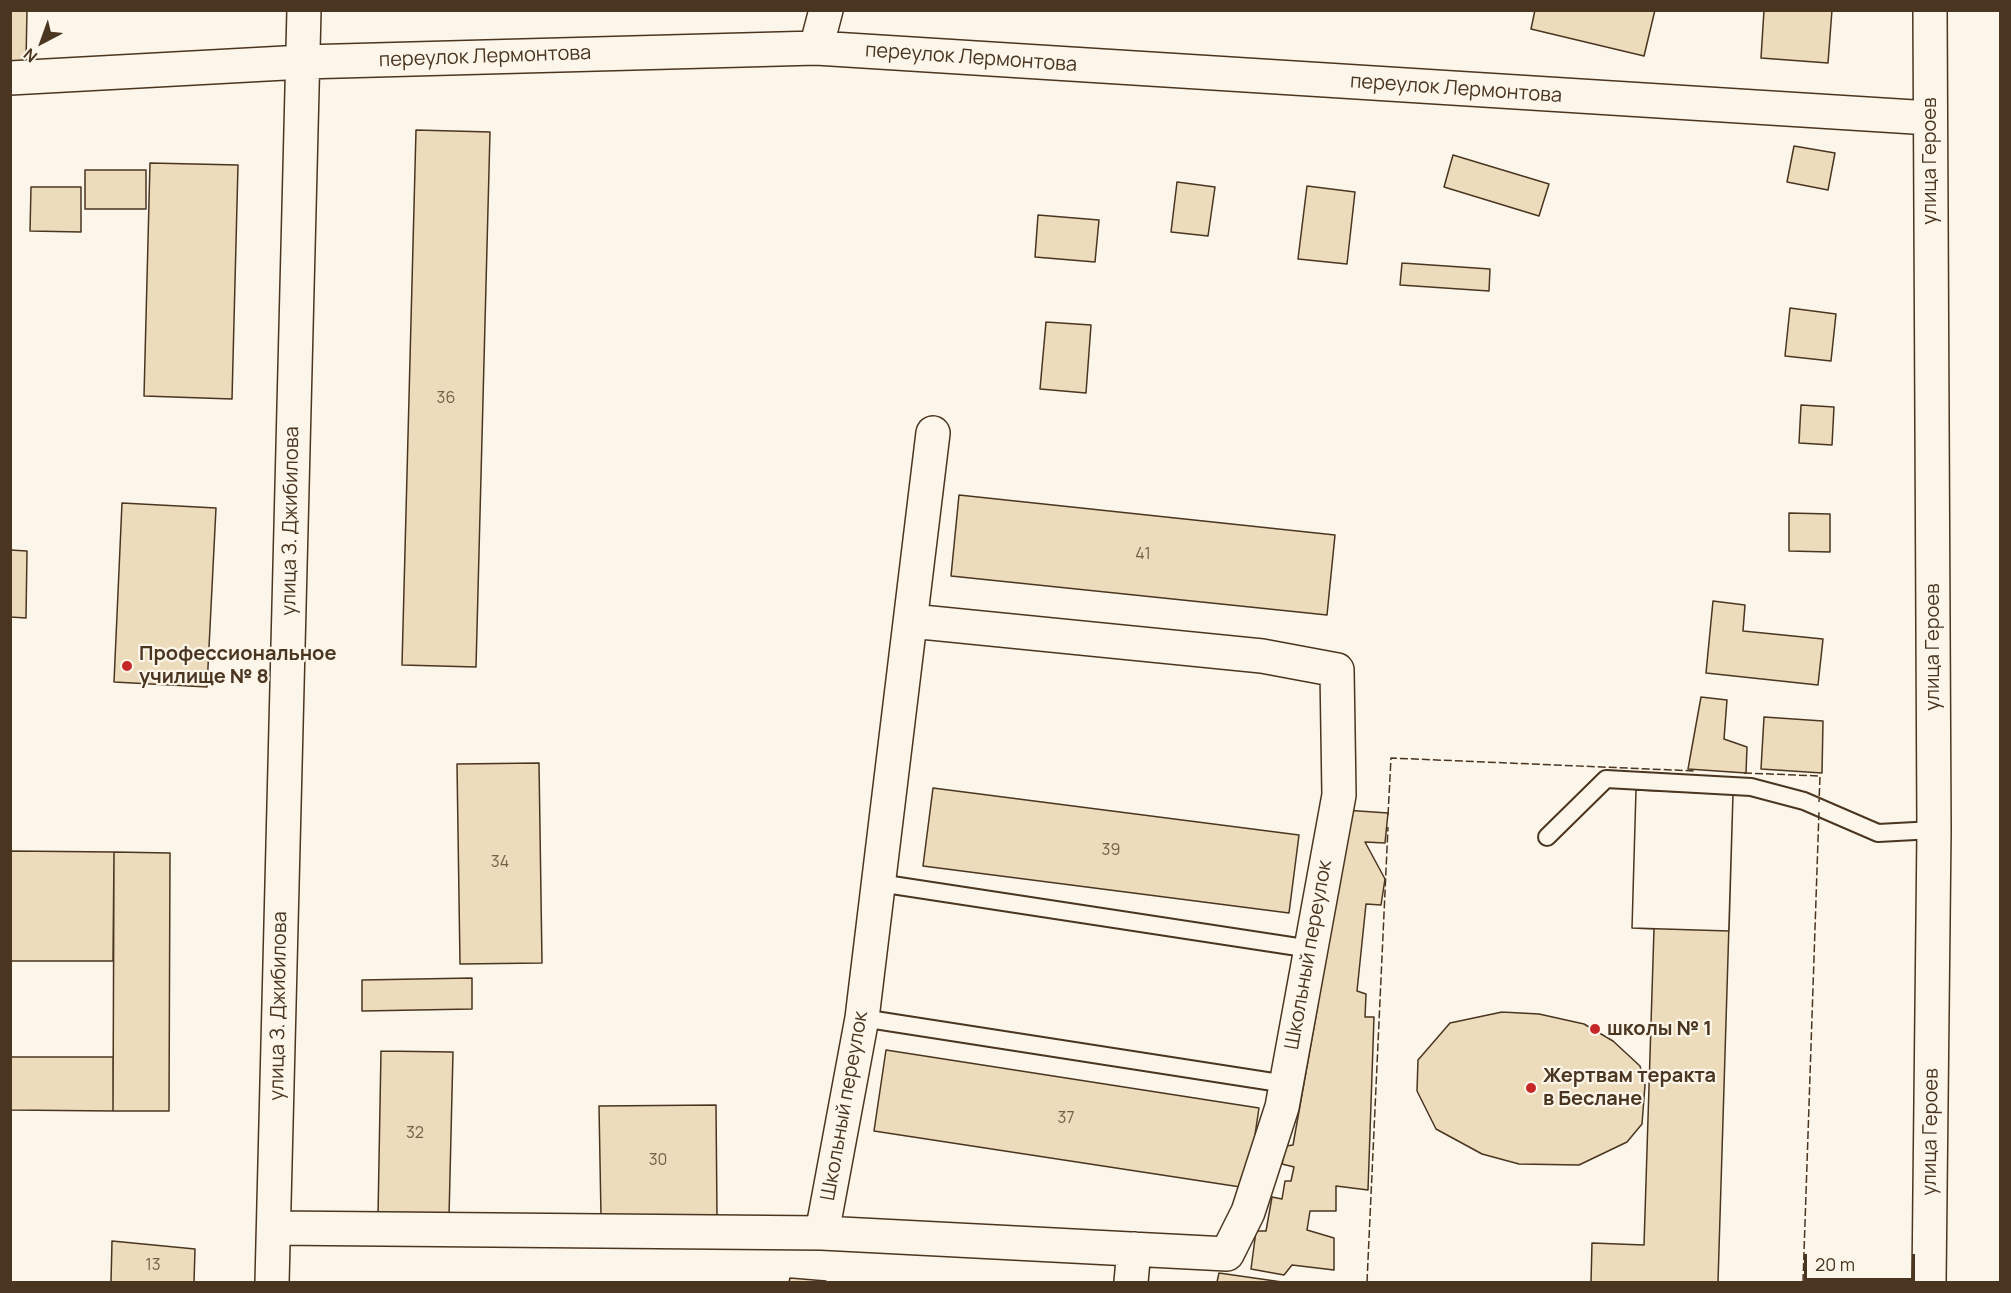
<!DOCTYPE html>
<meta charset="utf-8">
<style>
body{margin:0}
#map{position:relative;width:2011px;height:1293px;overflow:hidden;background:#fbf6e9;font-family:Manrope,sans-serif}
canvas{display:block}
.frame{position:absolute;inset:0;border:12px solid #4a3520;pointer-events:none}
.north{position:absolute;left:12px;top:12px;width:60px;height:60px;-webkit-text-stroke:4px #fbf6e9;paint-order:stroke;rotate:221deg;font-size:16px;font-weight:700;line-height:24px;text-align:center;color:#4a3520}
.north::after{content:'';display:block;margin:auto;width:21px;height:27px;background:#4a3520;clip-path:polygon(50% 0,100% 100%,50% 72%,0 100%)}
.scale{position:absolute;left:1804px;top:1254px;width:111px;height:27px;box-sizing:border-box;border:3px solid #4a3520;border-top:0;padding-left:8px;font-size:18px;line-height:21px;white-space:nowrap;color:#4a3520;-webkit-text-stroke:4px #fbf6e9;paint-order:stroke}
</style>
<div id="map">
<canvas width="2011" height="1293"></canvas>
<div class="frame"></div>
<div class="north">N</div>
<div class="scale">20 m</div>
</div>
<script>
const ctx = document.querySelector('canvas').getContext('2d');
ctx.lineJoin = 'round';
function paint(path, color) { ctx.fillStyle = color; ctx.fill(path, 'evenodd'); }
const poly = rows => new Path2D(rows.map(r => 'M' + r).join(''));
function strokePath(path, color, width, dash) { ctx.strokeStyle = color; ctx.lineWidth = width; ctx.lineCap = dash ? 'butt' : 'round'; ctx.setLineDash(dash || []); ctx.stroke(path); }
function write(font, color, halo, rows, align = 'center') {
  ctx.font = font + ' Manrope,sans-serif'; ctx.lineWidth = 4.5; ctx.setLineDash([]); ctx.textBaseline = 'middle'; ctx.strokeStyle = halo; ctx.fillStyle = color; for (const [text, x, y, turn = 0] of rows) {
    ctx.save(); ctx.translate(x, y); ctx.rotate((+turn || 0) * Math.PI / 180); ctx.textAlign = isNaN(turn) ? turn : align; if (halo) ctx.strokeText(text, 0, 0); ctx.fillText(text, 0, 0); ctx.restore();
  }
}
const building = poly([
 [10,10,27,10,26,61,10,61,10,10],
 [1535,10,1655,10,1644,56,1531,29,1535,10],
 [1764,10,1832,10,1828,63,1761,58,1764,10],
 [416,130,490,132,476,667,402,665,416,130],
 [1794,146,1835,153,1828,190,1787,182,1794,146],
 [1453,155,1549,184,1539,216,1444,187,1453,155],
 [150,163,238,165,232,399,144,396,150,163],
 [85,170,146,170,146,209,85,209,85,170],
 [1177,182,1215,187,1208,236,1171,232,1177,182],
 [1307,186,1355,192,1347,264,1298,259,1307,186],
 [31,187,81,187,81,232,30,231,31,187],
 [1038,215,1099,220,1095,262,1035,257,1038,215],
 [1402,263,1490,269,1489,291,1400,285,1402,263],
 [1790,308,1836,314,1831,361,1785,356,1790,308],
 [1046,322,1091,325,1086,393,1040,389,1046,322],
 [1801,405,1834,407,1832,445,1799,443,1801,405],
 [959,495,1335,535,1327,615,951,576,959,495],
 [122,503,216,508,207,687,114,682,122,503],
 [1789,513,1830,514,1830,552,1789,551,1789,513],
 [10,550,27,551,26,618,10,617,10,550],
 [1713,601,1745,605,1743,631,1823,639,1818,685,1706,673,1713,601],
 [1701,697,1727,700,1724,739,1747,747,1746,773,1688,769,1701,697],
 [1764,717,1823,721,1822,773,1761,769,1764,717],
 [539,763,542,963,460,964,457,764,539,763],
 [933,788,1299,835,1289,913,923,866,933,788],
 [1636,790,1733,794,1718,1282,1591,1282,1592,1243,1644,1245,1654,929,1632,928,1636,790],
 [1636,790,1733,794,1729,931,1632,928,1636,790],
 [1344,810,1388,813,1385,843,1365,842,1385,879,1381,905,1366,904,1357,991,1366,994,1365,1017,1374,1017,1368,1190,1336,1186,1336,1211,1310,1211,1307,1230,1334,1238,1334,1270,1292,1265,1284,1275,1251,1269,1256,1231,1266,1231,1272,1197,1282,1199,1285,1181,1291,1181,1294,1167,1282,1164,1286,1146,1293,1145,1317,1010,1344,810],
 [10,851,114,852,113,961,10,961,10,851],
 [114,852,170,853,169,1111,113,1111,114,852],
 [472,978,472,1009,362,1011,362,980,472,978],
 [1502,1012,1539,1014,1584,1024,1613,1041,1640,1066,1645,1085,1642,1124,1627,1142,1579,1165,1519,1164,1482,1154,1436,1129,1417,1091,1418,1060,1450,1023,1502,1012],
 [886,1050,1259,1108,1247,1188,874,1131,886,1050],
 [381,1051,453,1052,449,1217,378,1216,381,1051],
 [10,1057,113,1057,113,1111,10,1110,10,1057],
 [716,1105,717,1216,601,1217,599,1106,716,1105],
 [112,1241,195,1249,194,1282,111,1282,112,1241],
 [1219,1273,1282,1282,1217,1282,1219,1273],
 [790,1278,826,1281,826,1282,789,1282,790,1278]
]);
const service = poly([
 [1547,837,1606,779,1751,787,1804,801,1878,833,1934,830],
 [879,883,1311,949],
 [862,1018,1286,1084]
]);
const minor = poly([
 [816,48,826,10],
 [10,78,303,62,816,48,1930,118],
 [274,1228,822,1233,1227,1254,1248,1212,1282,1107,1339,795,1337,670,1262,656,911,621],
 [822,1233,862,1018,933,433],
 [272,1282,304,10],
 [1131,1282,1134,1249],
 [1929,1282,1934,830,1930,10]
]);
const fence = poly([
 [1744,773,1820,776,1819,802],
 [1388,815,1391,758,1696,771],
 [1367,1282,1388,827],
 [1803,1282,1819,811]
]);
const markers = [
 [127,666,6,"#c62828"],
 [1595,1029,6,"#c62828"],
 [1531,1088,6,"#c62828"]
];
const numberNames = [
 ["36",446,399],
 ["41",1143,555],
 ["39",1111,851],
 ["34",500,863],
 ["37",1066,1119],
 ["32",415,1134],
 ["30",658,1161],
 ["13",153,1266]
];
const streetNames = [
 ["переулок Лермонтова",485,57,-2],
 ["переулок Лермонтова",971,58,4],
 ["переулок Лермонтова",1456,89,4],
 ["улица Героев",1930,161,-90],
 ["улица З. Джибилова",291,521,-89],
 ["улица Героев",1933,647,-90],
 ["Школьный переулок",1309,955,-80],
 ["улица З. Джибилова",279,1006,-89],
 ["Школьный переулок",845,1106,-80],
 ["улица Героев",1931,1132,-89]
];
const poiNames = [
 ["Профессиональное",139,654],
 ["училище № 8",139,677],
 ["школы № 1",1607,1029],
 ["Жертвам теракта",1543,1076],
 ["в Беслане",1543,1099]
];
paint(building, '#ecdcbc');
strokePath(building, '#4a3520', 1.5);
strokePath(service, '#4a3520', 20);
strokePath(minor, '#4a3520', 36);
strokePath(service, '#fbf6e9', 16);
strokePath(minor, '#fbf6e9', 33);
strokePath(fence, '#4a3520', 1.5, [8, 3]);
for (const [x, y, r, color] of markers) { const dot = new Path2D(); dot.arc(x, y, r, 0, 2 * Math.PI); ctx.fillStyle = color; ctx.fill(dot); strokePath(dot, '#fbf6e9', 2); }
write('16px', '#725f47', null, numberNames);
write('20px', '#4a3520', '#fbf6e9', streetNames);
write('bold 20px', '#4a3520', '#fbf6e9', poiNames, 'left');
</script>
